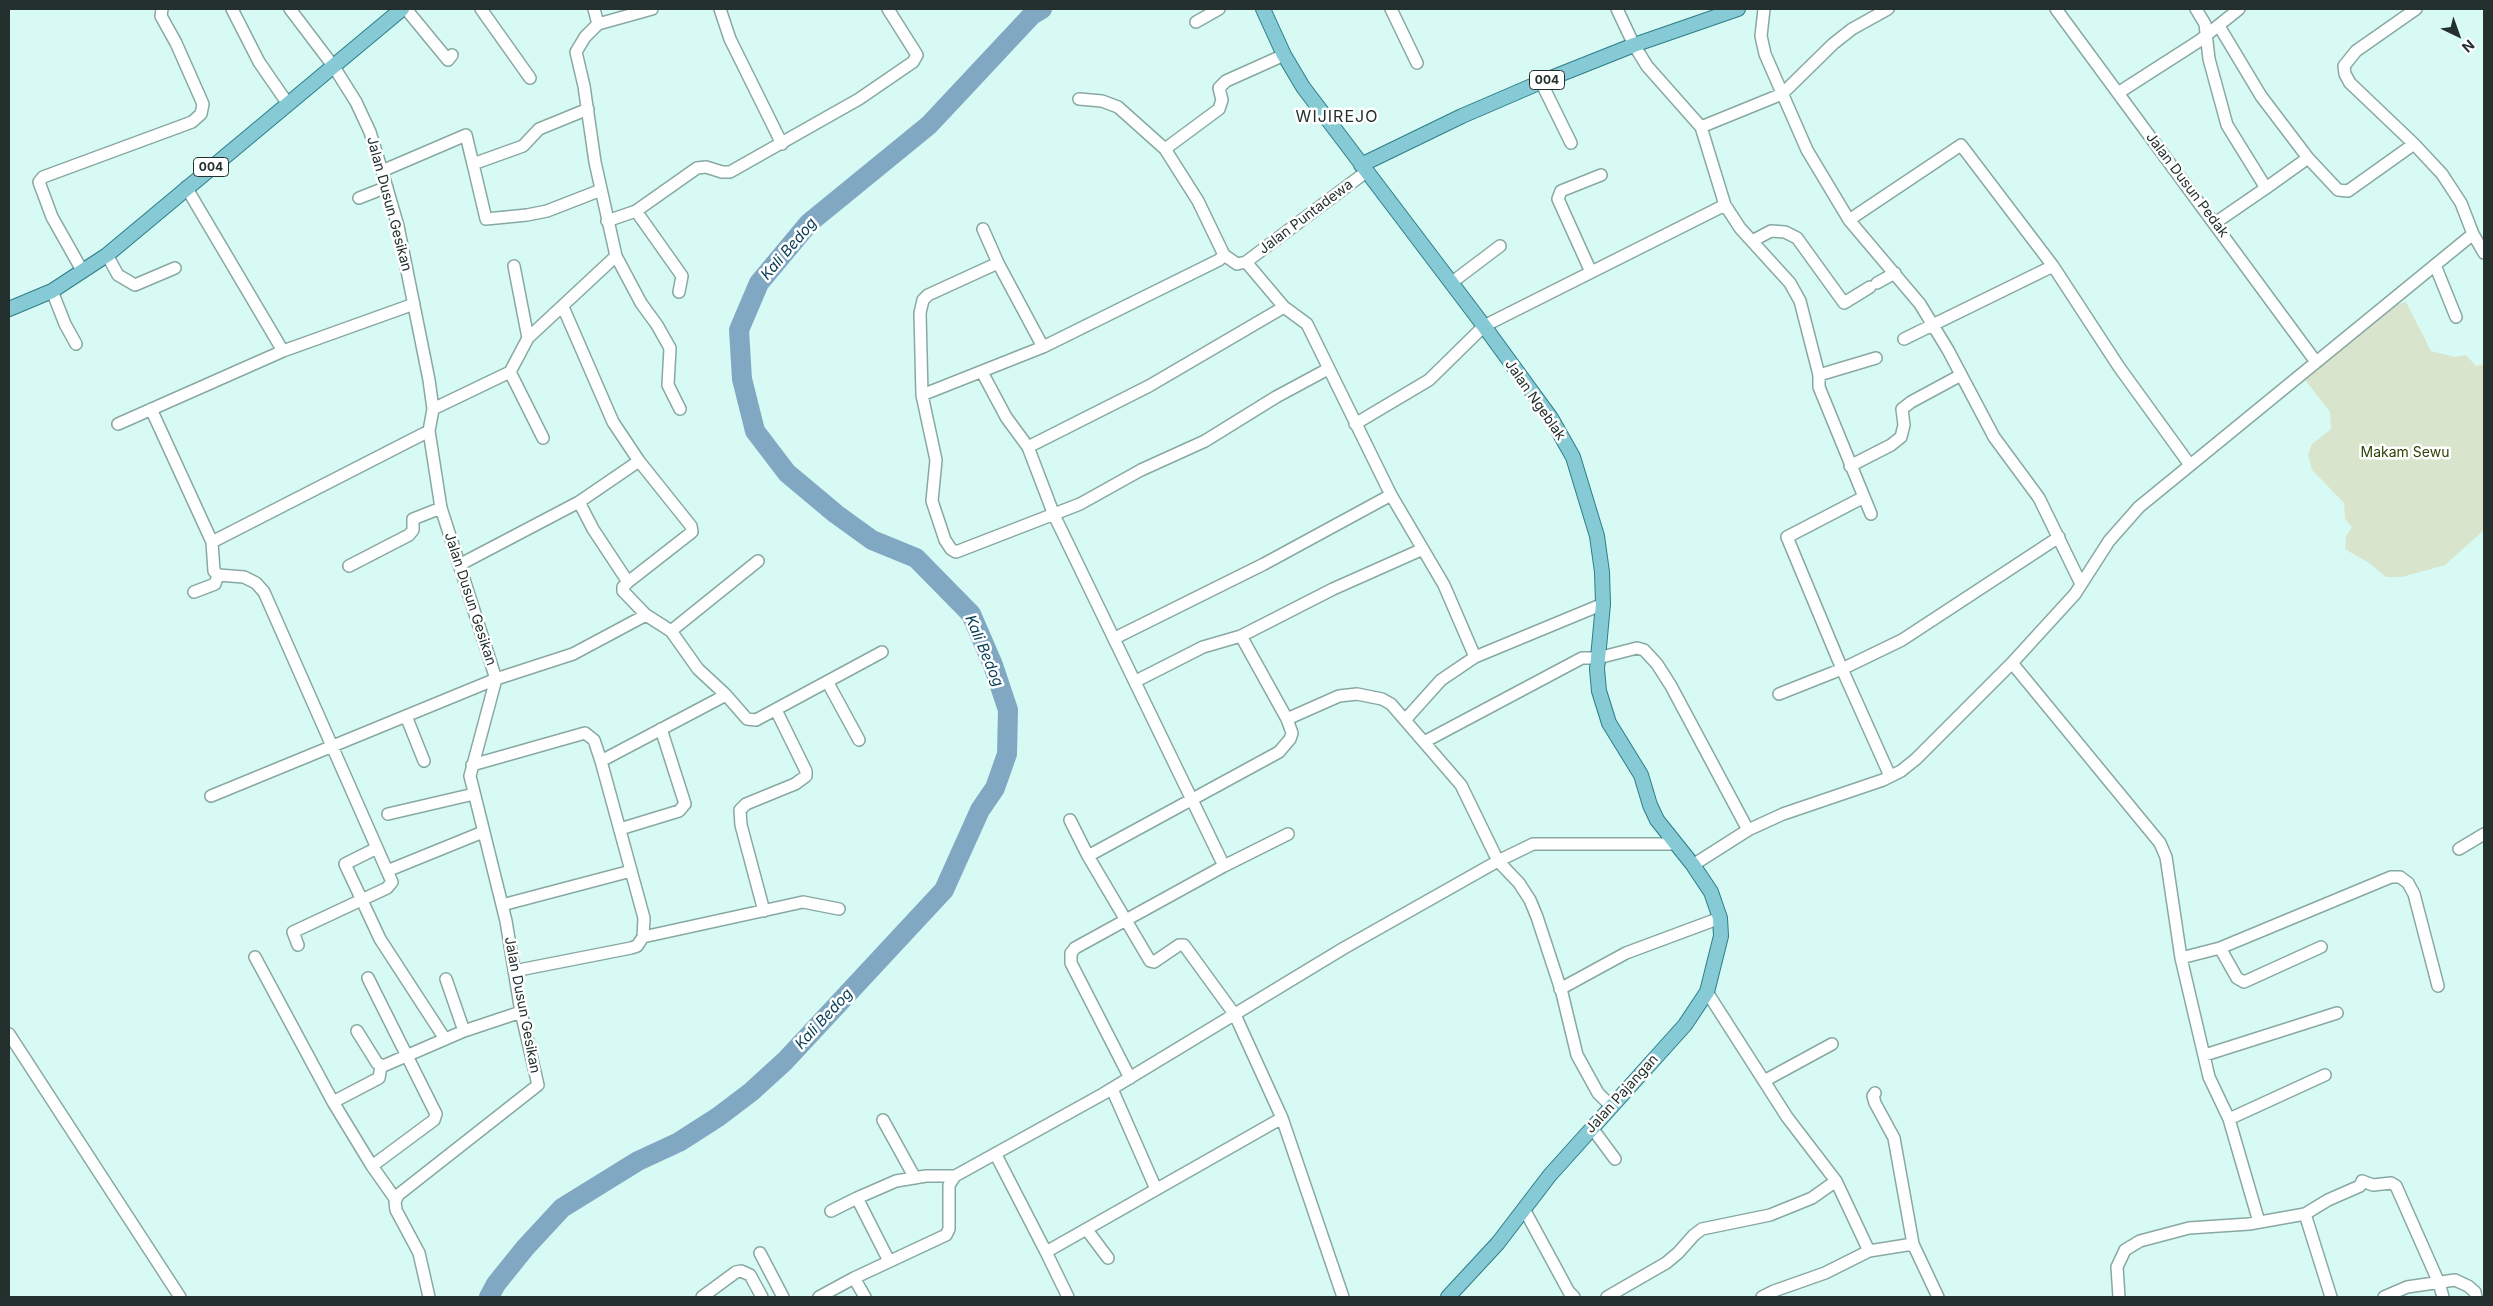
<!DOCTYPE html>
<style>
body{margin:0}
#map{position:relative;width:2493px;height:1306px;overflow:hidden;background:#d8faf4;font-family:Inter,sans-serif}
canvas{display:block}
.frame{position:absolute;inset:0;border:10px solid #23302e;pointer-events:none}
.north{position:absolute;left:2433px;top:10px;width:50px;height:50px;-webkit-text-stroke:4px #fff;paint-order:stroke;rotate:138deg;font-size:14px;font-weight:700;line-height:20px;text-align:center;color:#23302e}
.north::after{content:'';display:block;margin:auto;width:18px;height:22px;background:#23302e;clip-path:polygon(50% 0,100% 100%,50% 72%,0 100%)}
</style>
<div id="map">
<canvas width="2493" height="1306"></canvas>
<div class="frame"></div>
<div class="north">N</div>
</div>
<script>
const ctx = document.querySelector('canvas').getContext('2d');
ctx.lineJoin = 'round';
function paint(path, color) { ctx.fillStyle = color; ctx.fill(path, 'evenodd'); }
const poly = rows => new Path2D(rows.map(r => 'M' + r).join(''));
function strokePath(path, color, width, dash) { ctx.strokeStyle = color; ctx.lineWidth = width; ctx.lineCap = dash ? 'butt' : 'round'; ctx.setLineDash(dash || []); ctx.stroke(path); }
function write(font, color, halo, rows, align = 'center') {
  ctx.font = font + ' Inter,sans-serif'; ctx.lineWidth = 5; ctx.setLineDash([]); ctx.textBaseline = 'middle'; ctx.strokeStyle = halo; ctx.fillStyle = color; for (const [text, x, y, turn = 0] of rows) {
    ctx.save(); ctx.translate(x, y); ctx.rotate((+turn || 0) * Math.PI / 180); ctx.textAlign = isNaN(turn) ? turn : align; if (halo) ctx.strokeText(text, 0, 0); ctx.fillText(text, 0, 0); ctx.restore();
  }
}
const green = poly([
 [2406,302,2431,351,2455,357,2466,355,2476,366,2484,364,2484,530,2445,565,2402,577,2386,577,2369,563,2345,549,2346,536,2352,527,2345,519,2344,503,2312,470,2308,455,2312,444,2331,429,2330,412,2303,377,2388,307]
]);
const river = poly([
 [489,1297,496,1284,525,1248,562,1208,638,1161,679,1142,718,1117,751,1092,785,1061,944,890,980,810,995,788,1007,754,1008,710,993,665,971,614,916,558,872,540,836,514,787,473,755,431,742,379,739,330,759,283,809,223,929,125,1032,15,1042,9]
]);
const minor = poly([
 [232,9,259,62,288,104],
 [290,9,334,67,356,102,370,132,382,171,398,226,429,380,433,409,429,431,441,508,496,679,470,776,506,921,521,1012,538,1085,398,1195,395,1202,396,1210,419,1253,429,1297],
 [406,9,448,60,452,55],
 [481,9,530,78],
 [594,9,598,24],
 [720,9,730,39,782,144],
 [1391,9,1417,63],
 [1617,9,1634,45,1647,66,1701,127],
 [1764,9,1761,36,1765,54,1807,150,1849,220],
 [2056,9,2316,362],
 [2196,9,2205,24,2209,59,2227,125,2266,188,2215,223],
 [2416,9,2356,51,2344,66,2345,74,2350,83,2414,144,2442,174,2461,203,2473,234,2484,253],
 [1196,22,1219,9],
 [2219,26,2261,96,2308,158],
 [1541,82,1571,143],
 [2118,93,2199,41,2239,9],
 [1079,99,1102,101,1118,107,1165,149],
 [588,109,539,129,523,146,473,164,486,219,527,215,547,211,601,190],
 [382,171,466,135,473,164],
 [186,187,283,351],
 [2266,188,2308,158,2338,190,2348,191,2414,144],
 [359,198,387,187],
 [636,211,682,276,679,292],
 [607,221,636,211,697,168,706,167,722,172,730,172,859,99,913,62,917,55,888,9],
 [983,229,998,263,1043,347],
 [1752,241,1771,231,1785,232,1797,238,1844,303,1870,287],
 [107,255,118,275,135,285,175,268],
 [1224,255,1237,264,1246,262,1366,172],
 [616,256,641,303,657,325,670,348,668,385,680,409],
 [1246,262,1284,307,1307,324,1391,495,1444,585,1475,657,1603,604],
 [998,263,928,295,923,300,920,313,922,395,936,460,932,501,945,540,951,549,956,552,1080,504,1141,470,1205,441,1276,397,1328,369],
 [2435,265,2456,317],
 [514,266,528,338],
 [83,272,52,217,39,182,43,177,192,122,201,114,203,104,176,43,161,16,162,9],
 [1591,272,1558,199,1561,191,1601,175],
 [1451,283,1500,246],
 [1877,283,1895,273],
 [52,291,65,324,76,344],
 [1904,339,2053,266],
 [510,372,543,438],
 [982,372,1006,417,1028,447],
 [1819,375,1876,358],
 [922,395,1043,347,1219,260,1224,255,1198,201,1165,149,1219,109,1222,100,1219,88,1226,81,1284,55],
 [151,409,212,542,214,571,218,575,215,584,194,592],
 [433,409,510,372,528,338,616,256,595,162,584,86,576,52,585,37,598,24,652,9],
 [118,424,283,351,414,304],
 [1355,424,1429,380,1484,326,1725,205],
 [1850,466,1891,445,1901,437,1904,425,1902,409,1911,402,1961,375],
 [1864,497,1787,537,1842,669,1902,640,2059,537],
 [579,502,639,461],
 [1871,514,1819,387,1819,375,1800,301,1790,283,1740,228,1725,205,1701,127,1782,94,1833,44,1852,29,1888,9],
 [212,542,429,431],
 [459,565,579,502,593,529,628,582,692,532,691,526,639,461,613,422,563,307],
 [349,566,409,535,413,530,413,519,441,508],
 [218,575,244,577,256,583,264,592,392,882,387,888,293,932,298,945],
 [628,582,623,587,623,591,646,615],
 [2081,584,2039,498,1994,437,1948,350,1920,304,1849,220,1961,145,2053,266,2119,367,2190,465],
 [671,631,758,561],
 [1241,636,1333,589,1423,549],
 [1115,638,1264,564,1391,495],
 [2012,663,2160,843,2166,857,2181,958,2209,1077,2229,1119,2259,1222],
 [1136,681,1203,647,1241,636,1287,719],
 [828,683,859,740],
 [1779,694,1842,669,1890,776],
 [406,716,424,761],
 [1405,720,1441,680,1475,657],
 [1424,742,1582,658,1598,658,1637,648,1644,650,1657,664,1671,686,1748,830],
 [472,765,585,733,594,740,601,761,726,695,747,719,756,720,882,652],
 [211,796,496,679,573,654,646,615,671,631,698,669,726,695],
 [388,814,474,794],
 [1070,820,1088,856,1150,961,1154,962,1179,945,1184,945,1235,1015,1282,1118,1343,1297],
 [620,829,679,811,685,804,661,729],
 [377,848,345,864,380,939,445,1039],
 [2459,849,2484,834],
 [1088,856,1279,752,1290,739,1292,733,1287,719,1339,696,1357,694,1382,699,1391,704,1461,785,1498,861,1519,883,1530,900,1537,917,1562,993,1577,1055,1598,1093,1611,1106],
 [1693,865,1748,830,1783,814,1883,780,1901,771,1916,759,2012,663,2075,594,2109,541,2139,507,2473,234],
 [1224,866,1288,834],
 [387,871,483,832],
 [502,905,631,871],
 [764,911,741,825,740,810,746,804,795,784,806,776,806,771,776,710],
 [643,937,803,902,839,909],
 [2220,948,2391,877,2400,877,2408,883,2414,894,2438,986],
 [255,957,333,1102,372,1166],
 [2181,958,2220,948,2237,978,2244,982,2321,947],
 [514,971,631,948,637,946,643,937,644,918,601,761],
 [368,978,436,1114,434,1120,372,1166,396,1200],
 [446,979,464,1031],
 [1560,989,1626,953,1720,918],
 [1707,992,1764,1081,1832,1044],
 [357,1031,377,1063,383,1066,464,1031,521,1012],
 [9,1034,180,1297],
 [2205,1055,2337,1013],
 [1130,1078,1071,963,1071,953,1075,948,1224,866,1054,515,1028,447,1149,386,1284,307],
 [1112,1089,1156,1189],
 [1875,1093,1873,1096,1875,1103,1894,1138,1913,1244,1938,1297],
 [333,1102,379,1078,381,1066],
 [2229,1119,2325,1075],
 [883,1120,915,1178],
 [1592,1128,1615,1159],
 [996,1155,1046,1252],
 [1524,1209,1569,1292,1574,1297],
 [831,1211,857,1198],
 [2305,1214,2331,1297],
 [1087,1230,1108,1258],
 [1869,1251,1913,1244],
 [760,1253,783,1297],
 [889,1261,857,1198,896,1181,926,1176,955,1176],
 [854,1278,865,1297],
 [702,1297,736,1272,741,1271,750,1275,762,1297],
 [819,1297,854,1278,946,1235,949,1229,949,1185,955,1176,1103,1094,1344,948,1498,861,1533,844,1675,844],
 [1068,1297,1046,1252,1282,1118],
 [1607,1297,1666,1263,1678,1253,1694,1235,1702,1229,1770,1215,1812,1198,1836,1181],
 [1762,1297,1774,1291,1825,1273,1869,1251,1836,1181,1787,1117,1764,1081],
 [2119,1297,2117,1267,2125,1250,2140,1241,2189,1228,2249,1224,2305,1214,2328,1200,2360,1186,2362,1181,2373,1185,2391,1183,2396,1186,2439,1283,2443,1297],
 [2384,1297,2407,1287,2455,1280,2468,1286,2475,1292,2476,1297]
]);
const major = poly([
 [1263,9,1284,55,1303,87,1484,326,1551,418,1573,457,1597,536,1602,572,1603,604,1597,669,1599,691,1609,723,1641,775,1650,805,1657,820,1693,865,1711,892,1720,918,1721,936,1707,992,1685,1025,1550,1175,1498,1243,1448,1297],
 [1361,165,1462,116,1541,82,1634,45,1738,9],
 [9,309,52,291,107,255,402,9]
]);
const shields = [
 [1547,80,35],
 [211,167,35]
];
const shieldNames = [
 ["004",1547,80],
 ["004",211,167]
];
const streetNames = [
 ["Jalan Dusun Pedak",2187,185,53],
 ["Jalan Dusun Gesikan",389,204,75],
 ["Jalan Puntadewa",1306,217,-37],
 ["Jalan Ngeblak",1535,400,55],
 ["Jalan Dusun Gesikan",470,599,72],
 ["Jalan Dusun Gesikan",522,1005,79],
 ["Jalan Pajangan",1622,1094,-48]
];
const parkNames = [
 ["Makam Sewu",2405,453]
];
const waterNames = [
 ["Kali Bedog",789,249,-49],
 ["Kali Bedog",984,651,67],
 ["Kali Bedog",824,1019,-47]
];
const quarterNames = [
 ["WIJIREJO",1337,117]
];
paint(green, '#d8e5cc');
strokePath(river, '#80a8c2', 20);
strokePath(minor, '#88a9a3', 14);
strokePath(major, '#2e7d88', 16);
strokePath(minor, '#fff', 11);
strokePath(major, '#85cad4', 14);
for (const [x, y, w] of shields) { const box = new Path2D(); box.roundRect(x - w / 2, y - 9.5, w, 19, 4); ctx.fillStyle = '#fff'; ctx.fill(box); strokePath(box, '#23302e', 1); }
write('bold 12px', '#23302e', null, shieldNames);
write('14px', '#23302e', '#fff', streetNames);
write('14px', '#2b4205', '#fff', parkNames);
write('italic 15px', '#053b56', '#fff', waterNames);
ctx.letterSpacing = '1px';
write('16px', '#23302e', '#fff', quarterNames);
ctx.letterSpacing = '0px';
</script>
